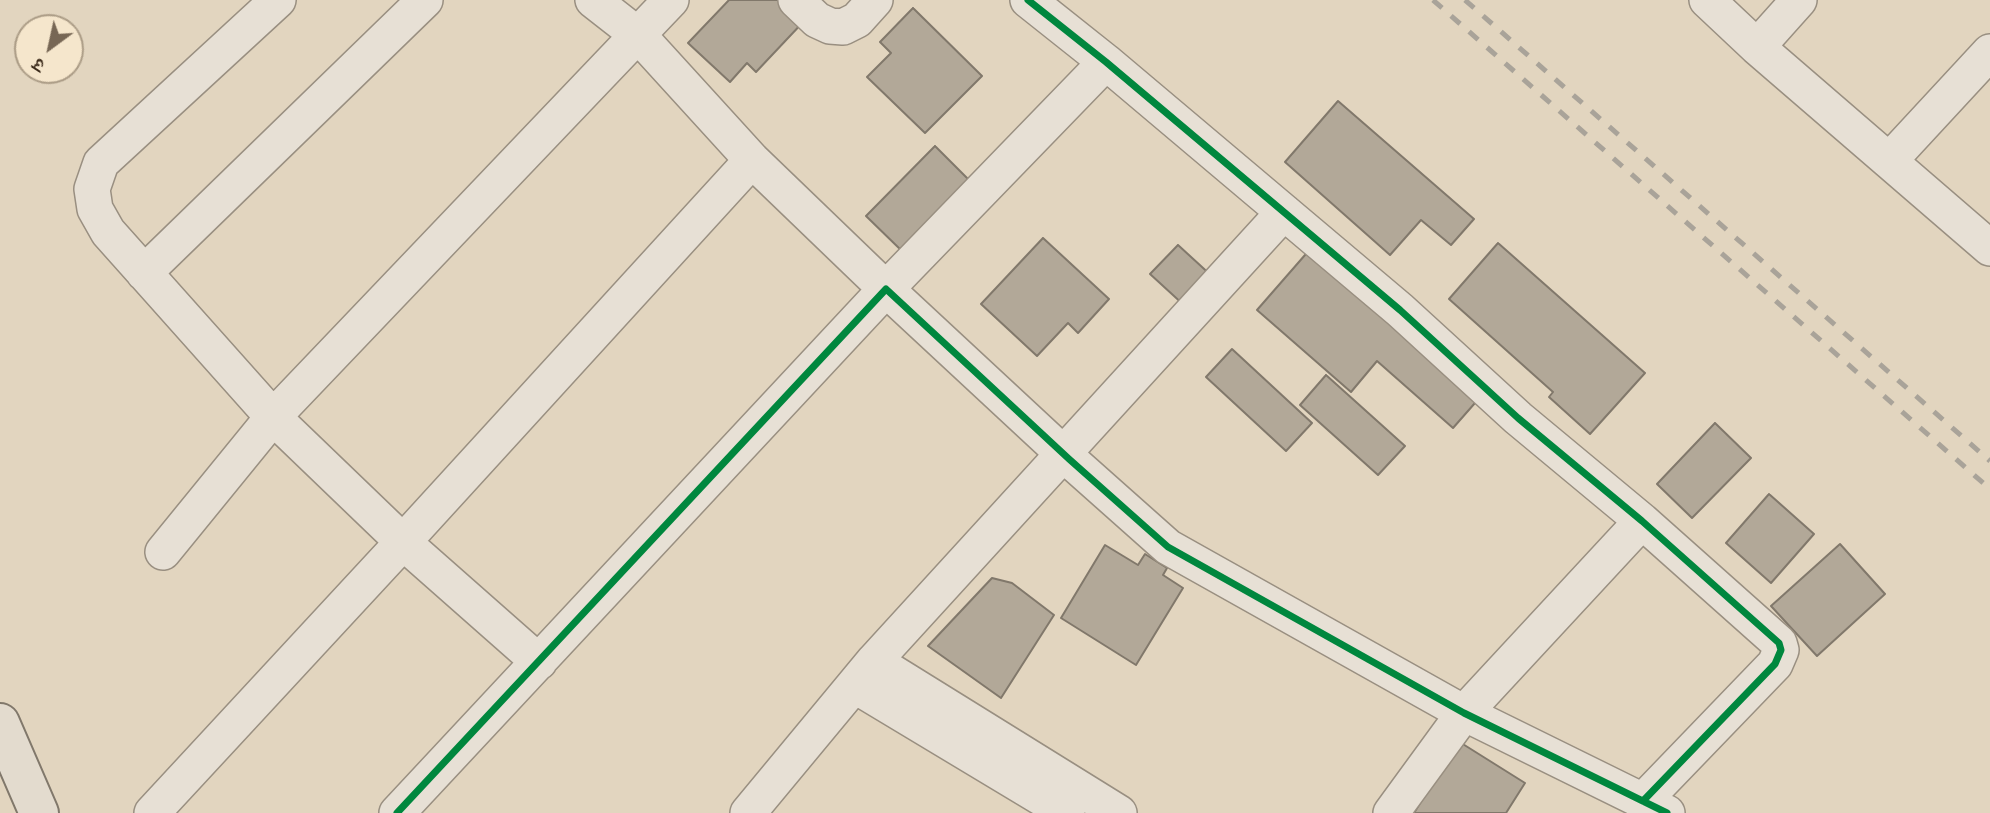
<!DOCTYPE html>
<meta charset="utf-8">
<style>
body{margin:0}
#map{position:relative;width:1990px;height:813px;overflow:hidden;background:#e2d5bf;font-family:"IM FELL Great Primer","Noto Serif Devanagari",serif}
canvas{display:block}
.north{position:absolute;left:14px;top:14px;width:70px;height:70px;box-sizing:border-box;background:#f5e6cc;border:2px solid #ab9c86;border-radius:50%;rotate:213deg;font-size:19px;font-weight:700;line-height:28px;text-align:center;color:#3d2c1c}
.north::after{content:'';display:block;margin:auto;width:24px;height:32px;background:#776755;clip-path:polygon(50% 0,100% 100%,50% 72%,0 100%)}
</style>
<div id="map">
<canvas width="1990" height="813"></canvas>
<div class="north">उ</div>
</div>
<script>
const ctx = document.querySelector('canvas').getContext('2d');
ctx.lineJoin = 'round';
function paint(path, color) { ctx.fillStyle = color; ctx.fill(path, 'evenodd'); }
const poly = rows => new Path2D(rows.map(r => 'M' + r).join(''));
function strokePath(path, color, width, dash) { ctx.strokeStyle = color; ctx.lineWidth = width; ctx.lineCap = dash ? 'butt' : 'round'; ctx.setLineDash(dash || []); ctx.stroke(path); }
const building = poly([
 [729,0,783,0,805,20,756,72,747,63,730,82,688,43,729,0],
 [913,8,982,76,925,133,867,77,891,53,880,42,913,8],
 [1338,101,1474,219,1451,245,1421,220,1390,255,1285,162,1338,101],
 [935,146,972,183,903,252,866,216,935,146],
 [1043,238,1109,299,1078,333,1068,323,1037,356,981,304,1043,238],
 [1498,243,1645,373,1590,434,1549,397,1553,392,1449,299,1498,243],
 [1178,245,1214,278,1186,307,1150,274,1178,245],
 [1312,247,1482,395,1453,428,1377,361,1351,392,1257,310,1312,247],
 [1232,349,1312,423,1286,451,1206,377,1232,349],
 [1326,375,1405,446,1378,475,1300,405,1326,375],
 [1715,423,1751,458,1692,518,1657,484,1715,423],
 [1769,494,1814,534,1771,583,1726,543,1769,494],
 [1840,544,1885,594,1817,656,1771,606,1840,544],
 [1105,545,1138,565,1145,554,1167,568,1163,575,1183,588,1136,665,1061,618,1105,545],
 [992,578,1012,583,1054,615,1001,698,928,646,992,578],
 [1458,741,1525,783,1506,813,1414,813,1458,741]
]);
const minor = poly([
 [278,0,101,163,92,189,95,209,108,232,273,417,403,542,539,662],
 [593,0,639,36,752,160,886,289,1106,62],
 [796,0,817,20,830,26,843,27,857,20,875,0],
 [1028,0,1106,62,1400,310,1518,418,1642,521,1779,643,1781,650,1775,664,1643,801],
 [1707,0,1757,47,1990,248],
 [1757,47,1799,0],
 [1890,160,1990,52],
 [144,273,425,0],
 [163,552,273,417,671,0],
 [874,661,1119,813],
 [854,685,1067,813],
 [152,813,403,542,752,160],
 [397,813,886,289,1069,459,1168,547,1464,713,1667,813],
 [748,813,874,661,1284,212],
 [1391,813,1464,713,1642,521]
]);
const trunk = poly([
 [0,723,39,813]
]);
const rail = poly([
 [1433,0,1990,489],
 [1465,0,1990,461]
]);
const cycleway = poly([
 [1028,0,1106,62,1400,310,1518,418,1642,521,1779,643,1781,650,1775,664,1643,801],
 [397,813,886,289,1069,459,1168,547,1464,713,1667,813]
]);
paint(building, '#b2a898');
strokePath(building, '#81786b', 2);
strokePath(minor, '#998f81', 38);
strokePath(trunk, '#81786b', 42);
strokePath(minor, '#e7e0d5', 35);
strokePath(trunk, '#e3dbce', 38);
strokePath(rail, '#a9a399', 5, [12, 12]);
strokePath(cycleway, '#00873e', 7);
</script>
